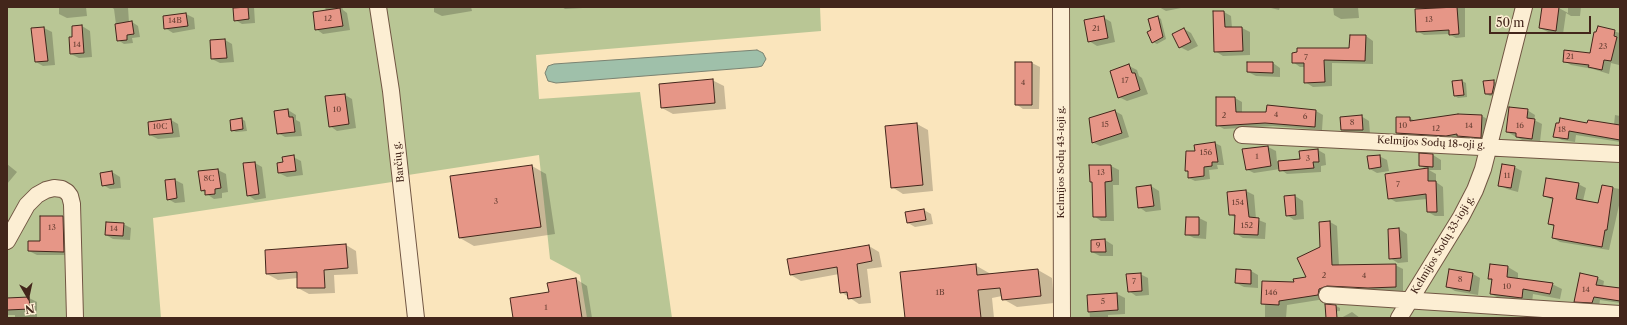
<!DOCTYPE html>
<meta charset="utf-8">
<style>
body{margin:0}
#map{position:relative;width:1627px;height:325px;overflow:hidden;background:#fae5bc;font-family:"Libre Caslon Text",serif}
canvas{display:block}
.frame{position:absolute;inset:0;border:8px solid #43261b;pointer-events:none}
.north{position:absolute;left:8px;top:277px;width:40px;height:40px;-webkit-text-stroke:3px #fceed3;paint-order:stroke;rotate:171deg;font-size:11px;font-weight:700;line-height:16px;text-align:center;color:#43261b}
.north::after{content:'';display:block;margin:auto;width:14px;height:18px;background:#43261b;clip-path:polygon(50% 0,100% 100%,50% 72%,0 100%)}
.scale{position:absolute;left:1489px;top:16px;width:102px;height:18px;box-sizing:border-box;border:2px solid #43261b;border-top:0;padding-left:5px;font-size:12px;line-height:14px;white-space:nowrap;color:#43261b;-webkit-text-stroke:3px #fceed3;paint-order:stroke}
</style>
<div id="map">
<canvas width="1627" height="325"></canvas>
<div class="frame"></div>
<div class="north">N</div>
<div class="scale">50 m</div>
</div>
<script>
const ctx = document.querySelector('canvas').getContext('2d');
ctx.lineJoin = 'round';
function paint(path, color) { ctx.fillStyle = color; ctx.fill(path, 'evenodd'); }
const poly = rows => new Path2D(rows.map(r => 'M' + r).join(''));
function strokePath(path, color, width, dash) { ctx.strokeStyle = color; ctx.lineWidth = width; ctx.lineCap = dash ? 'butt' : 'round'; ctx.setLineDash(dash || []); ctx.stroke(path); }
function write(font, color, halo, rows, align = 'center') {
  ctx.font = font + ' "Libre Caslon Text",serif'; ctx.lineWidth = 3; ctx.setLineDash([]); ctx.textBaseline = 'middle'; ctx.strokeStyle = halo; ctx.fillStyle = color; for (const [text, x, y, turn = 0] of rows) {
    ctx.save(); ctx.translate(x, y); ctx.rotate((+turn || 0) * Math.PI / 180); ctx.textAlign = isNaN(turn) ? turn : align; if (halo) ctx.strokeText(text, 0, 0); ctx.fillText(text, 0, 0); ctx.restore();
  }
}
const green = poly([
 [7,7,820,7,821,31,536,55,539,99,640,92,672,318,587,318,580,275,550,259,539,155,408,175,406,168,392,182,153,218,161,318,7,318],
 [1068,7,1620,7,1620,318,1069,318]
]);
const water = poly([
 [757,50,763,53,766,59,762,66,758,67,556,83,548,81,545,73,548,66,554,64,757,50]
]);
const shadow = poly([
 [59,7,86,7,87,16,67,18,59,14],
 [111,7,128,7,129,23,132,22,138,26,140,37,132,38,133,43,124,44,118,40,114,9],
 [234,7,254,7,255,23,242,24,235,20],
 [325,7,342,7,343,10,347,13,350,30,323,34,316,29,326,11],
 [434,7,471,7,472,11,442,16,434,12],
 [562,7,583,7,583,8,565,9],
 [1159,7,1186,7,1166,11],
 [1267,7,1280,7,1279,10],
 [1333,7,1358,7,1359,18,1341,19,1334,15],
 [1416,7,1465,7,1465,37,1456,38,1449,34,1424,35,1417,31],
 [1543,7,1559,8,1568,13,1568,7,1581,7,1580,16,1571,16,1566,13,1563,34,1548,32,1540,28],
 [1224,12,1231,16,1232,28,1242,28,1250,32,1250,55,1223,56,1215,51],
 [186,14,194,18,195,29,173,33,165,28],
 [1103,17,1111,22,1115,42,1097,46,1089,41],
 [1158,17,1161,19,1166,39,1157,44,1153,42,1152,30],
 [82,26,90,31,92,57,79,58,71,54,73,38],
 [1598,27,1620,33,1619,65,1611,63,1609,74,1593,69,1571,65,1564,61,1591,54],
 [44,28,52,32,55,65,43,66,36,62,32,29],
 [1184,29,1191,33,1198,46,1188,51,1180,47],
 [1366,36,1373,41,1373,64,1332,63,1332,86,1313,87,1305,82,1305,67,1300,67,1293,62,1350,49],
 [225,40,232,44,234,62,220,63,212,59],
 [1016,63,1032,63,1040,67,1039,109,1023,109,1016,104],
 [1273,63,1280,68,1280,77,1256,76,1248,72],
 [1129,66,1137,70,1139,76,1142,78,1148,94,1127,101,1119,97],
 [712,80,724,86,726,109,673,114,662,108],
 [1462,81,1466,83,1467,97,1458,98,1455,96],
 [1493,81,1497,83,1496,95,1490,96,1486,94],
 [345,95,352,99,356,128,337,131,330,126],
 [1217,98,1235,98,1242,102,1242,113,1267,113,1268,106,1316,111,1323,115,1322,130,1273,126,1224,129,1217,125],
 [288,110,296,115,296,120,300,122,302,136,285,137,278,133],
 [1527,110,1535,115,1534,120,1542,124,1540,142,1524,141,1507,132],
 [1115,111,1122,115,1129,137,1100,146,1092,142],
 [1615,115,1620,116,1620,142,1576,135,1575,142,1562,140,1555,136,1588,124,1614,125],
 [1361,116,1369,121,1370,134,1350,134,1342,130],
 [1482,116,1489,120,1488,141,1405,137,1397,133,1410,118,1415,121],
 [242,119,245,121,247,131,236,132,232,130],
 [171,120,178,124,180,137,158,139,150,135],
 [917,124,928,130,933,191,903,194,892,187],
 [1215,143,1221,146,1224,165,1217,165,1218,169,1209,170,1210,179,1195,181,1189,178,1189,172,1186,171],
 [1268,147,1276,151,1277,162,1301,160,1318,150,1325,154,1326,165,1321,166,1321,172,1287,174,1280,169,1254,173,1246,169],
 [1420,154,1433,155,1441,160,1441,170,1429,170,1436,174,1436,182,1443,187,1444,216,1435,216,1428,212,1427,199,1396,202,1389,198,1427,169,1420,166],
 [1379,156,1387,160,1389,171,1377,173,1370,169],
 [293,157,301,161,303,175,287,177,279,173,284,163],
 [255,163,262,167,266,198,255,200,248,195],
 [7,164,17,172,7,184],
 [532,166,546,174,555,234,474,246,460,238],
 [1090,166,1111,166,1119,170,1119,185,1113,185,1114,221,1101,221,1094,216,1093,183,1091,181],
 [1514,167,1522,171,1518,192,1507,189,1499,185],
 [218,170,226,174,228,192,222,193,222,198,214,199,201,190,199,172],
 [112,172,120,177,121,188,110,189,103,185],
 [175,180,183,184,185,202,175,203,168,199],
 [1578,184,1586,188,1583,201,1599,204,1602,186,1620,189,1620,201,1609,250,1560,242,1553,238,1555,227,1549,224,1553,200,1544,196],
 [1151,186,1159,191,1161,210,1146,212,1139,207],
 [1246,191,1254,195,1256,219,1266,223,1265,239,1243,238,1235,233,1236,218,1230,214,1228,193],
 [1295,196,1303,201,1304,219,1294,220,1287,215],
 [924,210,931,214,933,224,915,227,908,223],
 [63,217,70,222,71,255,37,255,29,251,41,242],
 [1199,218,1207,222,1206,239,1194,238,1186,234],
 [1330,222,1337,226,1339,266,1395,265,1403,269,1403,291,1335,289,1325,299,1287,305,1286,318,1265,318,1265,305,1262,304,1295,284,1308,278],
 [123,224,131,228,130,240,113,239,106,235],
 [1399,229,1407,234,1408,262,1398,263,1390,258],
 [1105,240,1113,245,1113,256,1100,256,1092,252,1092,241],
 [346,245,356,251,358,274,334,275,335,293,309,294,298,288,298,278,278,280,267,274],
 [869,246,879,252,882,267,867,269,871,303,859,304,841,292,839,274,801,281,791,275],
 [975,265,989,273,990,275,1038,270,1052,278,1054,303,1017,307,1003,299,1002,296,992,298,994,318,906,318],
 [1490,265,1508,267,1518,273,1518,279,1552,284,1562,289,1560,299,1533,294,1532,303,1501,299,1491,294,1493,281,1489,279],
 [1251,271,1258,275,1258,288,1244,287,1236,283],
 [1140,274,1148,278,1149,295,1136,296,1129,291],
 [1473,274,1480,278,1478,295,1455,291,1448,287],
 [1597,278,1604,281,1603,287,1620,289,1620,303,1600,300,1599,306,1582,305,1576,301],
 [576,279,587,286,592,318,514,318,550,293,549,283],
 [1117,294,1125,298,1125,314,1108,315,1108,318,1090,318,1088,296],
 [29,298,37,302,37,318,15,318,15,315,7,315,7,299],
 [1336,306,1340,308,1340,311,1330,312],
 [1352,312,1360,318,1341,318]
]);
const building = poly([
 [248,7,249,19,234,21,233,8,248,7],
 [1457,7,1459,34,1449,35,1449,30,1416,32,1415,9,1457,7],
 [1542,7,1559,7,1556,31,1539,28,1542,7],
 [340,8,343,26,315,30,313,12,340,8],
 [1213,11,1224,11,1225,27,1242,27,1243,51,1214,52,1213,11],
 [186,13,188,26,164,29,163,16,186,13],
 [1104,16,1108,38,1088,42,1084,20,1104,16],
 [1158,16,1163,37,1152,43,1147,32,1151,30,1148,19,1158,16],
 [132,21,134,34,127,35,127,40,117,41,115,24,132,21],
 [82,25,84,53,70,54,69,37,72,37,72,26,82,25],
 [1598,26,1615,30,1614,36,1617,37,1611,61,1604,60,1602,70,1588,67,1589,65,1563,62,1564,50,1590,53,1594,32,1596,32,1598,26],
 [44,27,48,61,35,62,31,28,44,27],
 [1184,28,1191,42,1179,48,1172,34,1184,28],
 [1350,35,1366,35,1365,61,1324,60,1325,82,1304,83,1304,63,1292,63,1292,53,1297,52,1297,48,1349,48,1350,35],
 [225,39,227,58,211,59,210,40,225,39],
 [1015,62,1032,62,1032,105,1015,105,1015,62],
 [1247,62,1273,62,1273,73,1247,72,1247,62],
 [1129,64,1132,73,1135,73,1140,90,1118,98,1110,71,1129,64],
 [713,79,715,103,661,108,659,84,713,79],
 [1462,80,1464,95,1454,96,1452,81,1462,80],
 [1494,80,1494,85,1492,94,1485,94,1483,81,1494,80],
 [345,94,349,124,329,127,325,96,345,94],
 [1216,97,1235,97,1236,112,1266,112,1267,105,1316,110,1315,127,1265,123,1216,126,1216,97],
 [1509,107,1528,109,1527,118,1535,119,1532,139,1516,137,1516,133,1506,132,1509,107],
 [288,109,289,117,293,117,295,132,277,134,274,111,288,109],
 [1115,110,1122,133,1092,143,1089,118,1115,110],
 [1458,114,1482,115,1481,138,1457,136,1457,134,1446,136,1396,133,1396,117,1410,117,1410,121,1458,114],
 [1362,115,1363,130,1341,130,1340,117,1362,115],
 [242,118,243,129,231,131,230,120,242,118],
 [1560,118,1587,123,1588,120,1620,125,1620,140,1569,131,1568,139,1553,137,1556,123,1559,123,1560,118],
 [171,119,173,133,149,135,148,122,171,119],
 [917,123,923,185,891,188,885,126,917,123],
 [1215,142,1218,162,1212,162,1212,166,1204,167,1204,176,1188,178,1188,171,1185,171,1186,151,1195,151,1194,145,1215,142],
 [1268,146,1271,166,1246,170,1242,149,1268,146],
 [1318,149,1319,162,1313,162,1314,168,1279,171,1278,161,1300,159,1299,151,1318,149],
 [1419,153,1433,154,1433,167,1419,166,1419,153],
 [294,155,296,171,278,173,277,163,283,162,282,157,294,155],
 [1380,155,1381,167,1369,169,1367,156,1380,155],
 [255,162,259,194,247,196,243,163,255,162],
 [1502,164,1515,166,1511,188,1498,186,1502,164],
 [532,165,541,227,459,238,450,176,532,165],
 [1089,165,1111,165,1112,181,1105,182,1106,217,1093,217,1092,182,1090,182,1089,165],
 [1428,168,1428,181,1436,181,1437,212,1427,212,1426,194,1388,199,1385,174,1428,168],
 [218,169,221,188,215,189,215,194,205,195,205,190,201,191,198,171,218,169],
 [112,171,114,184,102,186,100,173,112,171],
 [1546,178,1579,183,1576,199,1598,203,1602,185,1613,187,1607,230,1605,230,1602,247,1552,238,1554,225,1548,224,1553,198,1543,196,1546,178],
 [175,179,177,198,167,200,165,180,175,179],
 [1151,185,1154,206,1138,208,1136,187,1151,185],
 [1246,190,1249,217,1259,218,1258,235,1234,234,1235,215,1229,215,1227,192,1246,190],
 [1295,195,1296,215,1286,216,1284,196,1295,195],
 [924,209,926,220,907,223,905,212,924,209],
 [40,216,63,216,64,252,28,251,28,241,40,241,40,216],
 [1186,217,1199,217,1199,235,1185,235,1186,217],
 [1330,221,1332,265,1396,264,1396,287,1368,288,1327,286,1319,289,1318,295,1279,301,1279,305,1261,304,1262,281,1294,282,1293,279,1306,277,1297,258,1320,247,1319,222,1330,221],
 [106,222,124,223,123,236,105,235,106,222],
 [1399,228,1401,258,1389,259,1388,229,1399,228],
 [1105,239,1106,252,1091,252,1091,240,1105,239],
 [346,244,348,268,324,270,325,288,297,288,297,272,266,274,265,250,346,244],
 [869,245,872,261,857,264,861,297,848,299,847,292,840,293,837,267,790,275,787,259,869,245],
 [976,264,977,275,1038,269,1041,296,1002,300,1000,288,978,290,981,318,905,318,900,272,976,264],
 [1490,264,1508,266,1507,277,1553,283,1550,294,1523,289,1522,298,1490,294,1492,279,1488,279,1490,264],
 [1236,269,1251,270,1251,284,1235,283,1236,269],
 [1449,269,1473,273,1470,291,1446,287,1449,269],
 [1141,273,1142,291,1128,292,1126,274,1141,273],
 [1580,273,1598,277,1596,285,1620,288,1620,301,1594,297,1592,303,1574,302,1580,273],
 [576,278,582,318,513,318,510,298,549,292,547,283,576,278],
 [1117,293,1118,310,1088,312,1087,295,1117,293],
 [29,297,30,309,7,310,7,298,29,297],
 [1325,304,1336,305,1337,318,1326,318,1325,304]
]);
const minor = poly([
 [378,7,391,91,416,318],
 [1061,7,1062,318],
 [1242,135,1620,154],
 [7,241,27,205,37,195,46,190,54,188,62,189,67,192,70,196,72,204,75,318],
 [1327,295,1620,314],
 [1399,318,1461,217,1475,190,1483,169,1524,7]
]);
const numberNames = [
 ["12",328,19],
 ["13",1429,20],
 ["14B",175,21],
 ["21",1096,29],
 ["14",77,45],
 ["23",1603,47],
 ["21",1570,57],
 ["7",1306,58],
 ["17",1125,81],
 ["4",1023,83],
 ["10",337,110],
 ["4",1276,115],
 ["2",1224,116],
 ["6",1305,117],
 ["8",1352,123],
 ["15",1105,125],
 ["10",1403,126],
 ["14",1469,126],
 ["16",1520,126],
 ["10C",160,127],
 ["12",1436,129],
 ["18",1562,130],
 ["156",1206,153],
 ["1",1257,157],
 ["3",1308,159],
 ["13",1101,173],
 ["11",1507,176],
 ["8C",209,179],
 ["7",1398,185],
 ["3",496,202],
 ["154",1238,203],
 ["152",1247,226],
 ["13",52,228],
 ["14",114,229],
 ["9",1098,246],
 ["2",1324,276],
 ["4",1364,276],
 ["8",1460,280],
 ["7",1134,282],
 ["10",1507,287],
 ["14",1586,290],
 ["1B",940,293],
 ["146",1271,293],
 ["5",1103,302],
 ["1",546,308]
];
const streetNames = [
 ["Kelmijos Sodų 18-oji g.",1431,143,3],
 ["Barčių g.",399,162,-96],
 ["Kelmijos Sodų 43-ioji g.",1061,162,-90],
 ["Kelmijos Sodų 33-ioji g.",1443,245,-59]
];
paint(green, '#b9c695');
paint(water, '#9fc0aa');
strokePath(water, '#7a8271', 1);
paint(shadow, '#0003');
paint(building, '#e69687');
strokePath(building, '#43261b', 1);
strokePath(minor, '#715643', 18);
strokePath(minor, '#fceed3', 16);
write('8px', '#6c4236', null, numberNames);
write('10px', '#43261b', '#fceed3', streetNames);
</script>
